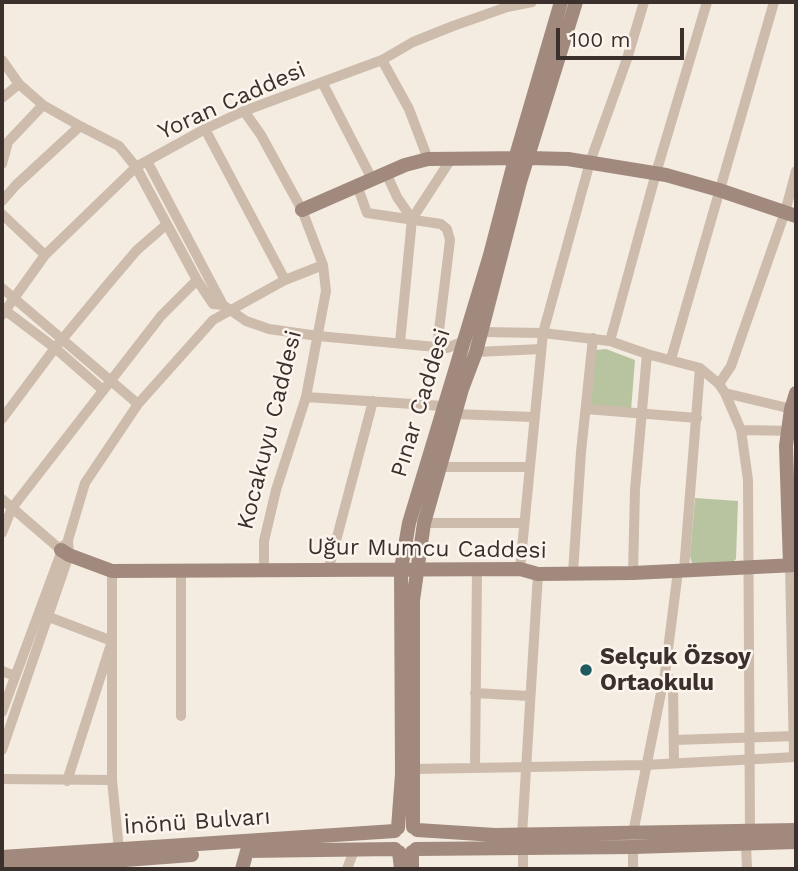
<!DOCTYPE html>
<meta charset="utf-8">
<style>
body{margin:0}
#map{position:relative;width:798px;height:871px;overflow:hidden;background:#f4ebe1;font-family:"Work Sans",sans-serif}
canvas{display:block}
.frame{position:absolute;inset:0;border:4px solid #3b302b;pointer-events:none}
.scale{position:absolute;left:556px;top:28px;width:128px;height:32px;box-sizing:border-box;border:4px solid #3b302b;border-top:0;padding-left:9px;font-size:21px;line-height:24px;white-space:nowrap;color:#3b302b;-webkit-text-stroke:5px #fbf5ee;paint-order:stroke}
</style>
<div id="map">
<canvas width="798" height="871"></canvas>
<div class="frame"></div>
<div class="scale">100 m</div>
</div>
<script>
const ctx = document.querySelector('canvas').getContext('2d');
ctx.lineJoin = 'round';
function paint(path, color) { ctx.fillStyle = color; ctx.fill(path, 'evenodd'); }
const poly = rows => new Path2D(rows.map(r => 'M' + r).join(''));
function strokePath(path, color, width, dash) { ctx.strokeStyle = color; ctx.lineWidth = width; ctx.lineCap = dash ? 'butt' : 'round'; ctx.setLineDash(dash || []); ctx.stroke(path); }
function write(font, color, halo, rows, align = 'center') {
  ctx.font = font + ' "Work Sans",sans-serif'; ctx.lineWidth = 5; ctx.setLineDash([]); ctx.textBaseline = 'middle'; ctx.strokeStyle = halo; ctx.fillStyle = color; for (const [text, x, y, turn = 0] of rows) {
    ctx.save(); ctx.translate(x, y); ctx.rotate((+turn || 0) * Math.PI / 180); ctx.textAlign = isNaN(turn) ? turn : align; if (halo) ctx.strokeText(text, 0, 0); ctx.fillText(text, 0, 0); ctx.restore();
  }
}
const green = poly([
 [606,349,635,360,631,410,590,407,596,350],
 [695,498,738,501,736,559,731,564,692,564,690,556]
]);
const street = poly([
 [2,60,19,84,43,105,80,126],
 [382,60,409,109,428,159],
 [322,82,372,179],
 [2,98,19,84],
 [244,111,261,135,302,210,323,265,326,291,306,397,276,490,264,541,264,570],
 [205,129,285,280],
 [147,161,223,305,246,321,269,329,318,336,447,348,462,342],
 [2,164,8,142,43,105],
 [386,173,397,197,412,219,400,343],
 [357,185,367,213,441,224,447,229,450,240,437,347],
 [2,201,16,185,80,126,119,146,136,167,197,280,213,304,223,305],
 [2,214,45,255],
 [412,219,451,159],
 [2,288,138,404],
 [2,308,55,348,103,390],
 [2,315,45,255,136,167,205,129,244,111,382,60,413,42,453,26,507,7,532,2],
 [481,332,543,333,610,341,647,354,700,368,719,384,725,393,741,430,748,480,750,832],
 [610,341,656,173,707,2],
 [476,352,541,349],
 [671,359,774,2],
 [719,384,731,366,785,212,796,171],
 [725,393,796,410],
 [306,397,443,406],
 [586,409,697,418],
 [455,414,533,417],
 [2,419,55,348,108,284,137,250,167,224],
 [741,430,796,431],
 [440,467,530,467],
 [2,499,61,550],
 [424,523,524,523],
 [2,533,12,508,161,316,197,280],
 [790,565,794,757],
 [520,569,543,333,590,162,627,59,644,2],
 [684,570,700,368],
 [112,571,112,780,119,850],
 [181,571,181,716],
 [328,571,373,401],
 [573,573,581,452,593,338],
 [633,573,635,490,647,354],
 [49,617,112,641,67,781],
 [2,671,15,676],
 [665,673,673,683,674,763],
 [475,693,529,696],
 [2,712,64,545],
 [674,740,796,736],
 [2,750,69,555,68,540,85,483,138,404,213,320,285,280,323,265],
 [475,768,477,571],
 [413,769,645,765,796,757],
 [2,779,112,780],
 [633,833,665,673,678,571],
 [522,835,538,574],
 [746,844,747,869],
 [633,847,633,869],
 [523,849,523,869],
 [347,869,355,848]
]);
const secondary = poly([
 [302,210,405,165,428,159,529,158,568,159,666,175,719,190,796,216],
 [61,550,69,555,112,571,520,569,538,574,633,573,796,565],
 [790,565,786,446,791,409,796,393],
 [413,827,413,600,424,523,462,389,476,352,520,182,576,2],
 [398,828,402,774,401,569,409,523,490,255,515,159,561,2],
 [417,830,495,835,796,830],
 [416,849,633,847,796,842],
 [247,851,395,849],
 [399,852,401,869],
 [2,857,395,831],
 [5,869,192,855],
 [242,869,247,851],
 [412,869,412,852]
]);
const markers = [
 [586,670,7,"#1f5a5e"]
];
const streetNames = [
 ["Yoran Caddesi",232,101,-24],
 ["Pınar Caddesi",421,403,-73],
 ["Kocakuyu Caddesi",270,430,-76],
 ["Uğur Mumcu Caddesi",427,549,1],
 ["İnönü Bulvarı",197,822,-4]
];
const poiNames = [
 ["Selçuk Özsoy",600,657],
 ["Ortaokulu",600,683]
];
paint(green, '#b8c4a0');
strokePath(street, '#cdbbac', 10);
strokePath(secondary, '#a18a7d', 14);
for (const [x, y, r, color] of markers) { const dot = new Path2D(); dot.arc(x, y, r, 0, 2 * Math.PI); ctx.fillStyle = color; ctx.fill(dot); strokePath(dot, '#fbf5ee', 2.5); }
write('23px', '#3b302b', '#fbf5ee', streetNames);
write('bold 23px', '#3b302b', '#fbf5ee', poiNames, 'left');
</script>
